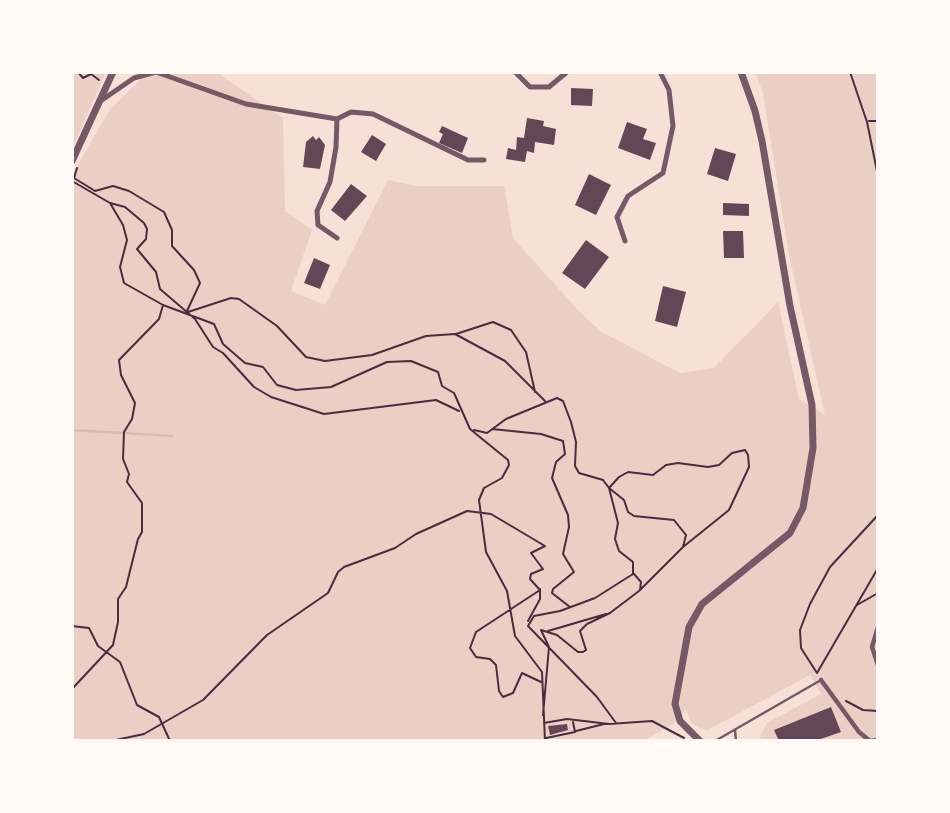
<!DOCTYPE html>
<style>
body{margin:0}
#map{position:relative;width:950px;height:813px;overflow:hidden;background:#f7e1d7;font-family:"Exo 2",sans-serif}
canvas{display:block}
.frame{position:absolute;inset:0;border:74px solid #fffaf5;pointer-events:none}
</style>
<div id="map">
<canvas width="950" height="813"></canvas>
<div class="frame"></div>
</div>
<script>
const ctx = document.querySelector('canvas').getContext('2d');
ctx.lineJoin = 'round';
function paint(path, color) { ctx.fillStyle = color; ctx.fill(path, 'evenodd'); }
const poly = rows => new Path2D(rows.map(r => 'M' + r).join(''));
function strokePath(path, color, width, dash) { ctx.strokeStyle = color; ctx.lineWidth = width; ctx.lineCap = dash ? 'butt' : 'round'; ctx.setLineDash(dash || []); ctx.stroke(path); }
const green = poly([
 [72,72,106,72,72,149],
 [149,72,216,72,283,118,285,211,312,230,291,291,325,305,388,180,416,186,504,186,513,238,578,310,600,331,680,373,714,368,778,302,799,399,825,415,789,255,763,93,755,72,878,72,878,741,762,741,760,735,767,723,821,694,810,675,706,731,691,723,686,709,673,724,644,741,72,741,72,175,110,109]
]);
const stream = poly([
 [72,430,172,436]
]);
const building = poly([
 [571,88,593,89,592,106,571,105],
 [527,118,544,121,543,126,556,129,554,145,535,142,534,153,527,151,525,162,506,159,508,148,516,150,517,137,524,138],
 [627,122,647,129,643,139,656,143,650,160,618,148],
 [442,126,468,138,462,153,439,143,443,134,439,132],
 [372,135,386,144,376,161,361,152],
 [313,136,316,140,319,137,325,145,320,169,303,167,306,142],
 [715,148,736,154,728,181,707,174],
 [589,174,611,185,596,215,575,205],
 [351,184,367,196,345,221,331,210],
 [723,203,749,204,749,216,723,215],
 [723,231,743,231,744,258,724,258],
 [586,240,609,257,585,289,562,273],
 [314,258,330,265,320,289,304,283],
 [663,286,686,292,677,327,655,321],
 [831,707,841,732,815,741,779,741,774,730],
 [567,724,568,730,550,735,548,726]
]);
const path = poly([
 [78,72,83,78,91,74,99,80],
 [850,72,867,122,878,176],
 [869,121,878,121],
 [77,168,74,178,95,191,113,186,129,191,164,212,172,230,172,246,194,270,200,283,187,311],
 [72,181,110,203,125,207,144,223,147,229,146,239,137,249,156,272,160,289,195,319,213,347,223,353,254,387,271,397,324,414,436,400,459,411],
 [110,203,123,225,127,240,120,267,124,283,163,305,214,324,223,344,245,363,263,367,277,385,296,390,331,387,387,362,411,361,438,372,442,386,454,393,470,429,508,460,509,465,502,478,484,488,479,500,486,552,507,591,515,636,542,672,545,741],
 [188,312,231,298,239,299,277,326,306,357,325,361,372,355,426,336,455,334,505,361,545,401],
 [456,334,493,322,511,330,526,352,535,392],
 [492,429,541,434,563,441,565,454,556,462,552,478,568,515,569,527,563,554,574,572,553,589,552,593,570,607],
 [474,430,487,433,506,419,557,398,563,401,571,422,576,442,575,466,579,473,603,480,609,488,618,523,615,539,619,551,633,562,633,574,595,598,560,611,534,616,528,626,597,697,616,723],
 [634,574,641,582,640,590],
 [857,605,878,593],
 [528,621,540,599,540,589],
 [72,626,89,628,98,646,120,662,137,705,159,717,170,741],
 [548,631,606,614],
 [817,673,801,648,800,630,810,604,830,567,878,515],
 [817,673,878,568],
 [72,689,113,645,118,622,118,599,126,587,138,539,142,532,142,503,127,482,129,474,123,459,124,432,132,419,135,403,121,375,119,360,159,319,163,305],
 [846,701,863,710,878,711],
 [543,715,549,647,541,630,557,635,578,652,583,652,586,650,580,631,587,624,610,613,639,591,683,547,686,535,674,520,634,516,628,512,624,500,609,488,619,477,628,472,653,475,666,465,678,463,708,467,719,465,732,453,745,450,748,455,749,467,729,510,683,547],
 [544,723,567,719,609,724,652,721,684,738],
 [576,731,604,724],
 [546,738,575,732,573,722],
 [111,741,144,734,203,700,267,635,328,593,338,572,344,567,395,548,416,534,467,511,491,514,545,546,531,553,543,569,531,574,530,579,540,590,476,632,470,648,476,657,490,659,496,665,499,691,503,697,513,693,522,673,541,682]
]);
const service = poly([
 [735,730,736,741],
 [715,741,821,680]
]);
const pedestrian = poly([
 [878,627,872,647,878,665],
 [821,680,859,732,870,741,878,740]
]);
const minor = poly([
 [515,72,530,87,549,87,567,72],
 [99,102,134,78,156,72,246,104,337,119,336,147,330,182,317,211,318,225,337,238],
 [337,119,351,112,373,114,468,160,484,160],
 [625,241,617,217,628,196,663,173,673,126,669,90,660,72]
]);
const tertiary = poly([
 [72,161,113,72],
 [700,741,680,721,675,704,689,627,702,604,790,533,803,508,813,448,812,405,790,306,762,141,755,111,741,72]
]);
paint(green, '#ebcfc5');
strokePath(stream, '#dcb8b0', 2.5);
paint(building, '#644757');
strokePath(path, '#4a2c40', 2);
strokePath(service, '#755966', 2.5);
strokePath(pedestrian, '#755966', 4.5);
strokePath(minor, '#755966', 5);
strokePath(tertiary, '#755966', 7);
</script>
